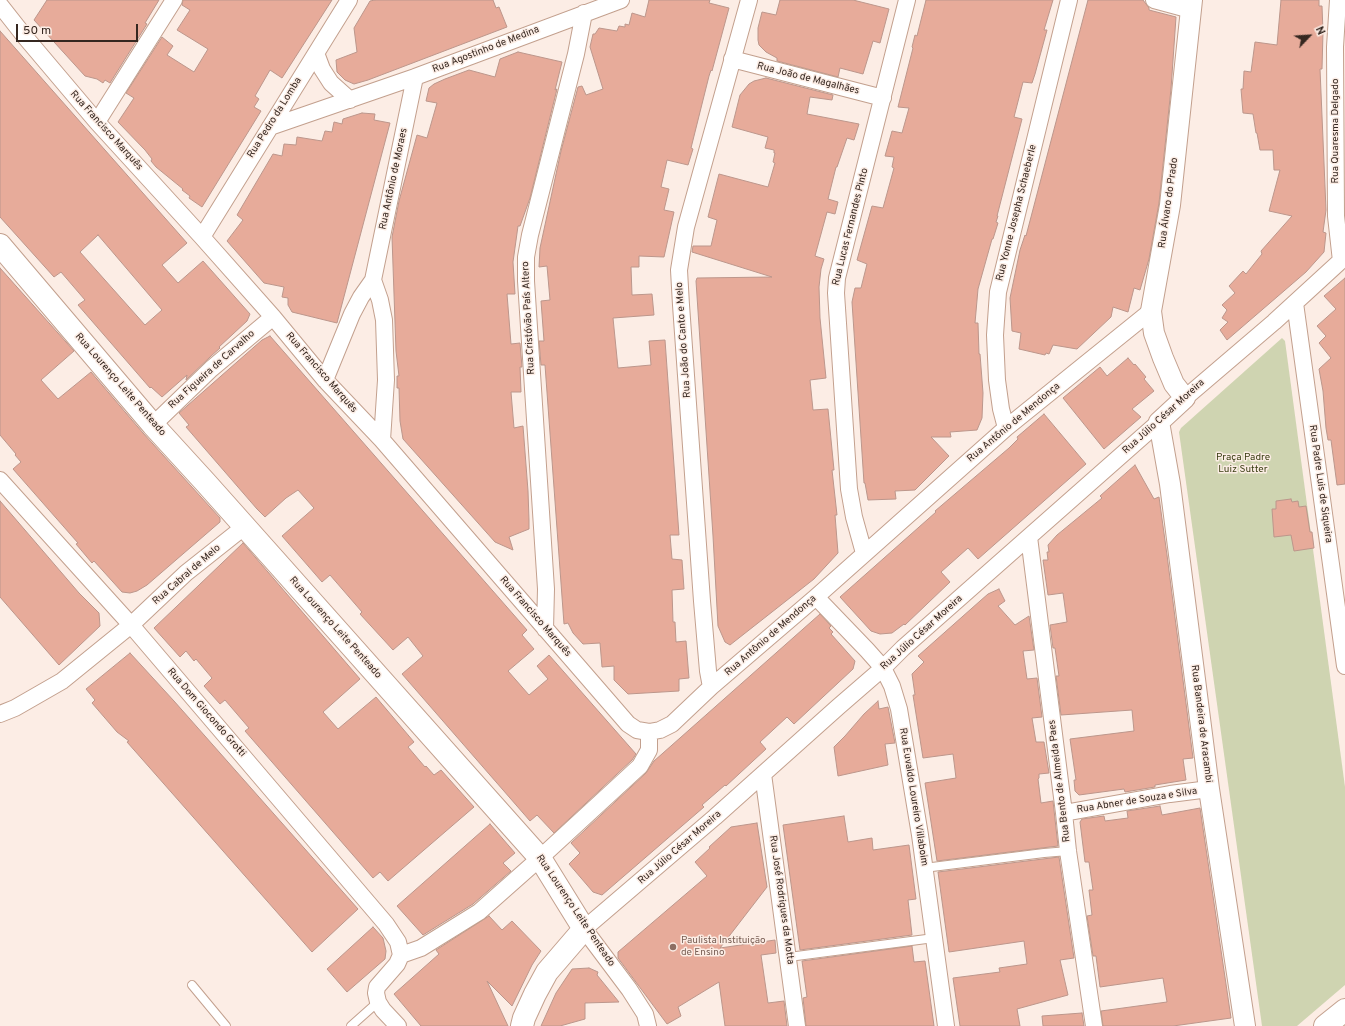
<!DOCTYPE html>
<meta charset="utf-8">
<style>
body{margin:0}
#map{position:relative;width:1345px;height:1026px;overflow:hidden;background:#fcede5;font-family:Overpass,sans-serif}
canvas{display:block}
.north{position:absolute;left:1289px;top:16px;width:40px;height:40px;-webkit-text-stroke:3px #fcede5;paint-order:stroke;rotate:65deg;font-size:11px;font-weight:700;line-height:16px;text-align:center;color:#352720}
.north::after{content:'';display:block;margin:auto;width:14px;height:18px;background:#352720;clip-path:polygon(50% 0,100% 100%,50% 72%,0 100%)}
.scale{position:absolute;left:16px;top:24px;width:122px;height:18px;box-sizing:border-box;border:2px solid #352720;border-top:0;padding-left:5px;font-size:12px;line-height:14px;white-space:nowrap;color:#352720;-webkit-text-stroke:3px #fcede5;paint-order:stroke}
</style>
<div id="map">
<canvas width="1345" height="1026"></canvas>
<div class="north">N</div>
<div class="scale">50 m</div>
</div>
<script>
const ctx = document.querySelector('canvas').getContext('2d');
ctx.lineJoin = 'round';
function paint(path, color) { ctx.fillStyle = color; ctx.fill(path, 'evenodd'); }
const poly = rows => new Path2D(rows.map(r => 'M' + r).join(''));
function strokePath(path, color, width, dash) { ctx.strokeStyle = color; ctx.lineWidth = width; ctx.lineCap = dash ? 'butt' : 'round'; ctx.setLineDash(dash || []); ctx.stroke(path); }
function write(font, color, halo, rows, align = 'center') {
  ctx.font = font + ' Overpass,sans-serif'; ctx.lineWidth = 3; ctx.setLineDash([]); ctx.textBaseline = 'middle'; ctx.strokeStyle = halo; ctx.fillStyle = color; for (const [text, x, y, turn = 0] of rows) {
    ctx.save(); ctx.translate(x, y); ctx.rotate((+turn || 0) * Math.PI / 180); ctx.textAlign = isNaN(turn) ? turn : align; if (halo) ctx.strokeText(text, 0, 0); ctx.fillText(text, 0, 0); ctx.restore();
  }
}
const green = poly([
 [1282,338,1285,341,1345,787,1345,985,1297,1026,1262,1026,1179,432,1181,428]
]);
const building = poly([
 [47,0,159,0,145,23,147,24,110,83,105,80,103,83,97,79,85,76,34,20,47,0],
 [183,0,332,0,282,78,270,70,255,96,259,99,254,107,261,111,202,207,189,198,190,196,182,190,183,189,156,167,151,161,152,159,145,150,118,122,134,98,126,93,162,37,173,46,167,55,194,72,208,49,177,30,190,10,182,5,183,0],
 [375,0,493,0,496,8,499,7,507,27,368,80,354,84,345,80,337,72,336,60,357,52,354,28,370,1,375,0],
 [649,0,710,0,709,3,729,8,712,71,711,70,709,76,691,148,693,149,688,165,667,160,661,187,669,189,664,210,674,212,664,257,639,256,639,267,631,267,632,295,652,294,654,315,613,318,618,368,651,365,649,341,665,340,679,535,670,535,672,559,682,560,684,589,672,590,673,622,675,622,676,642,686,641,689,678,679,679,679,691,628,694,614,680,614,666,602,667,600,643,583,644,573,633,568,623,564,624,545,365,541,365,539,341,544,341,541,301,550,300,547,266,539,267,540,248,561,151,578,87,582,86,586,95,603,89,590,47,593,34,595,34,599,28,617,31,619,26,625,27,625,24,629,25,632,13,645,17,649,0],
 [780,0,853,0,889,9,880,43,873,41,863,74,840,68,838,77,777,61,777,58,766,52,759,45,758,40,758,28,762,12,776,15,780,0],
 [926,0,1053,0,1044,30,1047,30,1035,74,1032,83,1023,82,1014,117,1022,119,997,216,998,216,996,222,998,223,993,239,992,239,978,289,975,323,978,323,979,354,980,354,983,393,982,418,977,430,950,432,951,437,931,437,949,456,915,490,895,491,896,499,868,500,865,483,864,483,852,302,855,288,861,288,867,264,857,260,872,206,883,208,894,168,892,167,894,157,885,156,892,131,902,133,909,108,898,107,913,48,912,47,915,35,917,36,926,0],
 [1088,0,1143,0,1149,8,1149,10,1176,17,1171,89,1159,203,1149,259,1140,290,1134,288,1128,312,1113,307,1111,317,1077,349,1053,345,1049,354,1046,353,1045,355,1019,349,1021,333,1012,331,1010,298,1020,250,1025,235,1026,236,1088,0],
 [1281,0,1319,0,1319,6,1322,6,1323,32,1322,69,1320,69,1326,210,1323,232,1326,233,1324,252,1306,272,1227,340,1220,330,1228,322,1222,318,1227,310,1222,305,1235,293,1229,286,1243,271,1246,274,1262,254,1261,251,1292,216,1269,211,1280,170,1274,170,1273,150,1260,150,1257,133,1256,133,1253,114,1243,113,1241,89,1243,89,1244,71,1251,72,1255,42,1277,45,1281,0],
 [0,31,187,243,162,265,178,283,203,261,250,314,247,321,219,347,220,348,210,357,186,380,187,375,162,397,151,387,150,388,78,305,85,300,61,272,54,277,0,217,0,31],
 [98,235,162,310,145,325,80,252,98,235],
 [518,52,562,62,555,90,557,89,530,198,520,226,518,226,513,262,515,294,507,294,511,344,520,343,522,367,520,367,521,392,511,392,514,428,523,426,528,491,529,520,529,529,509,537,513,550,495,542,403,439,400,421,399,388,397,388,397,376,399,376,396,351,392,237,399,201,417,135,427,138,437,103,426,101,429,88,434,84,445,79,469,70,495,77,500,59,518,52],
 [766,78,833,95,832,100,810,97,807,114,859,124,854,140,847,138,837,167,836,167,828,199,838,202,835,214,827,212,815,256,824,259,821,269,819,287,820,318,826,378,810,380,813,410,828,409,834,470,832,470,837,515,835,515,838,553,814,579,730,645,725,642,718,626,713,536,696,281,697,278,772,277,692,252,693,246,711,246,717,220,708,217,719,174,768,187,775,163,773,162,775,153,774,153,774,150,765,148,768,137,732,127,740,95,749,84,754,81,766,78],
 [362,113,375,114,374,120,390,123,337,323,292,312,288,305,288,298,282,297,284,287,264,283,227,241,243,220,237,215,273,154,282,156,284,144,296,145,297,137,322,141,325,131,332,132,334,122,342,124,343,119,362,113],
 [0,268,74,351,41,380,58,399,91,372,143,433,220,518,220,522,147,585,137,591,130,593,122,592,94,561,92,563,76,544,78,543,13,469,21,462,15,455,16,454,0,435,0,268],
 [1345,278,1345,484,1337,485,1331,440,1328,440,1326,428,1323,391,1319,369,1331,358,1319,343,1326,336,1317,326,1336,309,1324,296,1345,278],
 [270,336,527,630,522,635,534,649,508,671,529,695,548,679,537,666,549,655,636,754,632,760,554,833,537,815,530,821,402,674,423,656,408,637,393,650,360,614,362,612,330,575,322,582,282,536,314,508,298,490,286,498,265,517,257,509,186,427,189,425,179,413,262,340,270,336],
 [1128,358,1134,365,1135,364,1146,377,1144,379,1154,391,1132,409,1141,417,1104,449,1063,398,1100,367,1107,376,1128,358],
 [1044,414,1086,464,978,559,968,548,941,572,950,582,905,625,904,624,892,633,880,634,871,631,840,597,936,512,935,511,1009,448,1018,439,1017,437,1044,414],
 [1135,465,1154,499,1159,497,1167,555,1193,758,1183,759,1186,780,1155,785,1155,787,1125,792,1124,789,1079,795,1075,791,1074,780,1076,780,1070,739,1134,731,1132,710,1061,715,1056,676,1059,676,1055,648,1053,648,1050,625,1067,622,1063,593,1048,595,1043,560,1048,560,1047,552,1049,552,1048,545,1057,535,1102,498,1100,496,1135,465],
 [1291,499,1292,502,1298,501,1299,507,1306,506,1310,532,1312,532,1314,548,1294,551,1291,535,1274,537,1272,509,1276,509,1276,501,1291,499],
 [0,501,79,593,99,613,100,626,59,665,0,597,0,501],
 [243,543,360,679,323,712,338,729,376,697,414,742,408,747,425,767,426,766,434,775,441,770,474,807,388,881,380,872,373,878,245,731,249,728,225,700,220,704,204,686,212,678,196,659,194,661,186,651,180,657,154,628,243,543],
 [999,589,1005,601,998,606,1015,625,1029,616,1034,650,1023,651,1027,679,1037,678,1042,717,1032,718,1036,742,1044,742,1049,773,1039,774,1039,778,1038,779,1041,803,1053,801,1058,846,937,861,925,783,956,778,953,754,923,758,913,695,915,695,912,674,924,662,918,656,980,601,988,594,999,589],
 [820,614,831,626,829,628,833,632,831,634,855,661,853,669,794,724,787,717,760,742,766,749,726,786,725,785,702,805,704,807,602,895,593,892,569,864,580,853,571,843,646,773,654,761,820,614],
 [130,653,174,701,358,909,312,952,127,742,129,741,117,732,92,703,95,700,86,689,130,653],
 [878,701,879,709,888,707,895,743,885,744,888,765,838,776,834,747,845,736,864,714,878,701],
 [1160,806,1162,815,1200,808,1231,1018,1173,1026,1103,1026,1101,1011,1167,1002,1163,978,1100,987,1096,956,1093,956,1087,916,1092,915,1089,890,1093,890,1089,862,1085,862,1080,822,1082,819,1104,816,1105,821,1128,818,1127,811,1160,806],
 [844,816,848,842,872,838,873,850,909,845,916,899,908,900,912,935,800,950,783,825,844,816],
 [757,823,767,887,720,948,775,940,776,953,761,955,768,1003,784,1001,787,1026,725,1026,719,982,678,1007,681,1016,667,1024,618,958,618,952,707,876,695,862,710,848,709,847,731,827,757,823],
 [490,824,515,853,503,863,511,871,473,904,423,935,397,906,490,824],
 [1059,857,1074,958,1060,960,1068,995,1017,1009,1020,1026,960,1026,953,978,1000,972,999,968,1027,964,1024,941,949,952,938,872,1059,857],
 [489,916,502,930,512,921,541,951,532,965,512,1006,487,981,508,1026,421,1026,394,994,439,954,436,950,489,916],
 [373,927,383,938,386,951,385,959,347,992,327,969,373,927],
 [912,946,914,962,925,961,934,1026,806,1026,803,998,807,997,802,961,912,946],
 [589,968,598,972,597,975,619,1002,585,1003,585,1019,560,1026,541,1026,556,993,572,969,589,968],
 [1082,1013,1084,1026,1043,1026,1042,1016,1082,1013]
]);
const service = poly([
 [924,868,1044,853,1068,851],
 [789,957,934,938],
 [192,985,226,1026],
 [351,1026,378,1002]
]);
const minor = poly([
 [1154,0,1191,10],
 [1338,0,1335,47,1336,216,1341,261],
 [0,5,26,38,97,122,202,237,273,317,325,380,382,440,628,724,637,730,649,732,660,730,672,724,711,687,816,597,1006,428,1151,311],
 [316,53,322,69,331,83,350,100],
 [732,59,883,98],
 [97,122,174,0],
 [270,127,415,77,621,0],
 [202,237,349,0],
 [373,280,380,300,384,320,386,380,382,440],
 [1295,303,1345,666],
 [325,380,352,314,361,297,373,280,415,77],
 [1185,398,1274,322,1345,257],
 [153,425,211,369,273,317],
 [1006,428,1001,409,997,380,995,335,998,292,1069,0],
 [0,480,131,625,386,924,398,942,401,955],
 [1029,537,1064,813,1068,851,1094,1026],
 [864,553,854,517,849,489,836,293,837,278,907,0],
 [816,597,867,650,883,668,892,686,899,709,920,835,946,1026],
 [545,629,546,589,526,281,526,257,530,235,576,54,584,13],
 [711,687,708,671,702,601,681,305,679,270,686,227,749,0],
 [0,714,15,708,62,681,131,625,186,573,244,527],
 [763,774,797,1026],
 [1064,813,1170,794,1209,789],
 [401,955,421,948,479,912,540,858,640,766,649,750,649,732],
 [398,1026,383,1010,378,1002,376,993,377,987,397,964,401,955],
 [648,1026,645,1014,629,989,584,929,715,817,838,707,883,668,903,648,1159,422]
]);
const tertiary = poly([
 [1192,0,1170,205,1151,311,1154,333,1163,358,1174,384,1185,398,1159,422,1170,484,1209,789,1245,1026]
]);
const secondary = poly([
 [0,245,153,425,206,483,540,858,584,929,547,972,535,994,524,1018,522,1026],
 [1325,1026,1345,1010]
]);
const markers = [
 [673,947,4,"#8d6e63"]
];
const streetNames = [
 ["Rua Agostinho de Medina",486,50,-21],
 ["Rua João de Magalhães",808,79,14],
 ["Rua Pedro da Lomba",275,118,-58],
 ["Rua Francisco Marquês",106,131,48],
 ["Rua Quaresma Delgado",1336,131,-90],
 ["Rua Antônio de Moraes",394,179,-78],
 ["Rua Álvaro do Prado",1169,203,-82],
 ["Rua Yonne Josepha Schaeberle",1017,213,-76],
 ["Rua Lucas Fernandes Pinto",851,227,-76],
 ["Rua Cristóvão País Altero",529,318,-93],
 ["Rua João do Canto e Melo",684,340,-94],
 ["Rua Figueira de Carvalho",212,370,-42],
 ["Rua Francisco Marquês",321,373,49],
 ["Rua Lourenço Leite Penteado",120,385,49],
 ["Rua Júlio César Moreira",1164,417,-42],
 ["Rua Antônio de Mendonça",1014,423,-40],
 ["Rua Padre Luis de Siqueira",1320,484,82],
 ["Rua Cabral de Melo",187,575,-41],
 ["Rua Francisco Marquês",535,617,49],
 ["Rua Lourenço Leite Penteado",335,628,48],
 ["Rua Júlio César Moreira",922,633,-42],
 ["Rua Antônio de Mendonça",771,636,-41],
 ["Rua Dom Giocondo Grotti",206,713,49],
 ["Rua Bandeira de Aracambi",1201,724,83],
 ["Rua Bento de Almeida Paes",1060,781,-97],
 ["Rua Euvaldo Loureiro Villaboim",913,797,81],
 ["Rua Abner de Souza e Silva",1137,801,-9],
 ["Rua Júlio César Moreira",680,848,-41],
 ["Rua José Rodrigues da Motta",781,900,82],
 ["Rua Lourenço Leite Penteado",575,911,56]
];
const parkNames = [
 ["Praça Padre",1243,458],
 ["Luiz Sutter",1243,470]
];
const educationNames = [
 ["Paulista Instituição",681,941],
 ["de Ensino",681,953]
];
paint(green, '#cfd4b1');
paint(building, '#e7ab9a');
strokePath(building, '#bc968b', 1);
strokePath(service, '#c3a08e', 10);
strokePath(minor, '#c3a08e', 18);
strokePath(tertiary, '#c3a08e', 22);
strokePath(secondary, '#c3a08e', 24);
strokePath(service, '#fff', 8);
strokePath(minor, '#fff', 16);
strokePath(tertiary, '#fff', 20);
strokePath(secondary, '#fff', 22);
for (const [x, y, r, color] of markers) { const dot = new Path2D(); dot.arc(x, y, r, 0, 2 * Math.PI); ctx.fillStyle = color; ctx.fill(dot); strokePath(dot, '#fcede5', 1.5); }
write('10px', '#352720', '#fcede5', streetNames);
write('10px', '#393d12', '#fcede5', parkNames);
write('10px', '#785e54', '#fcede5', educationNames, 'left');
</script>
